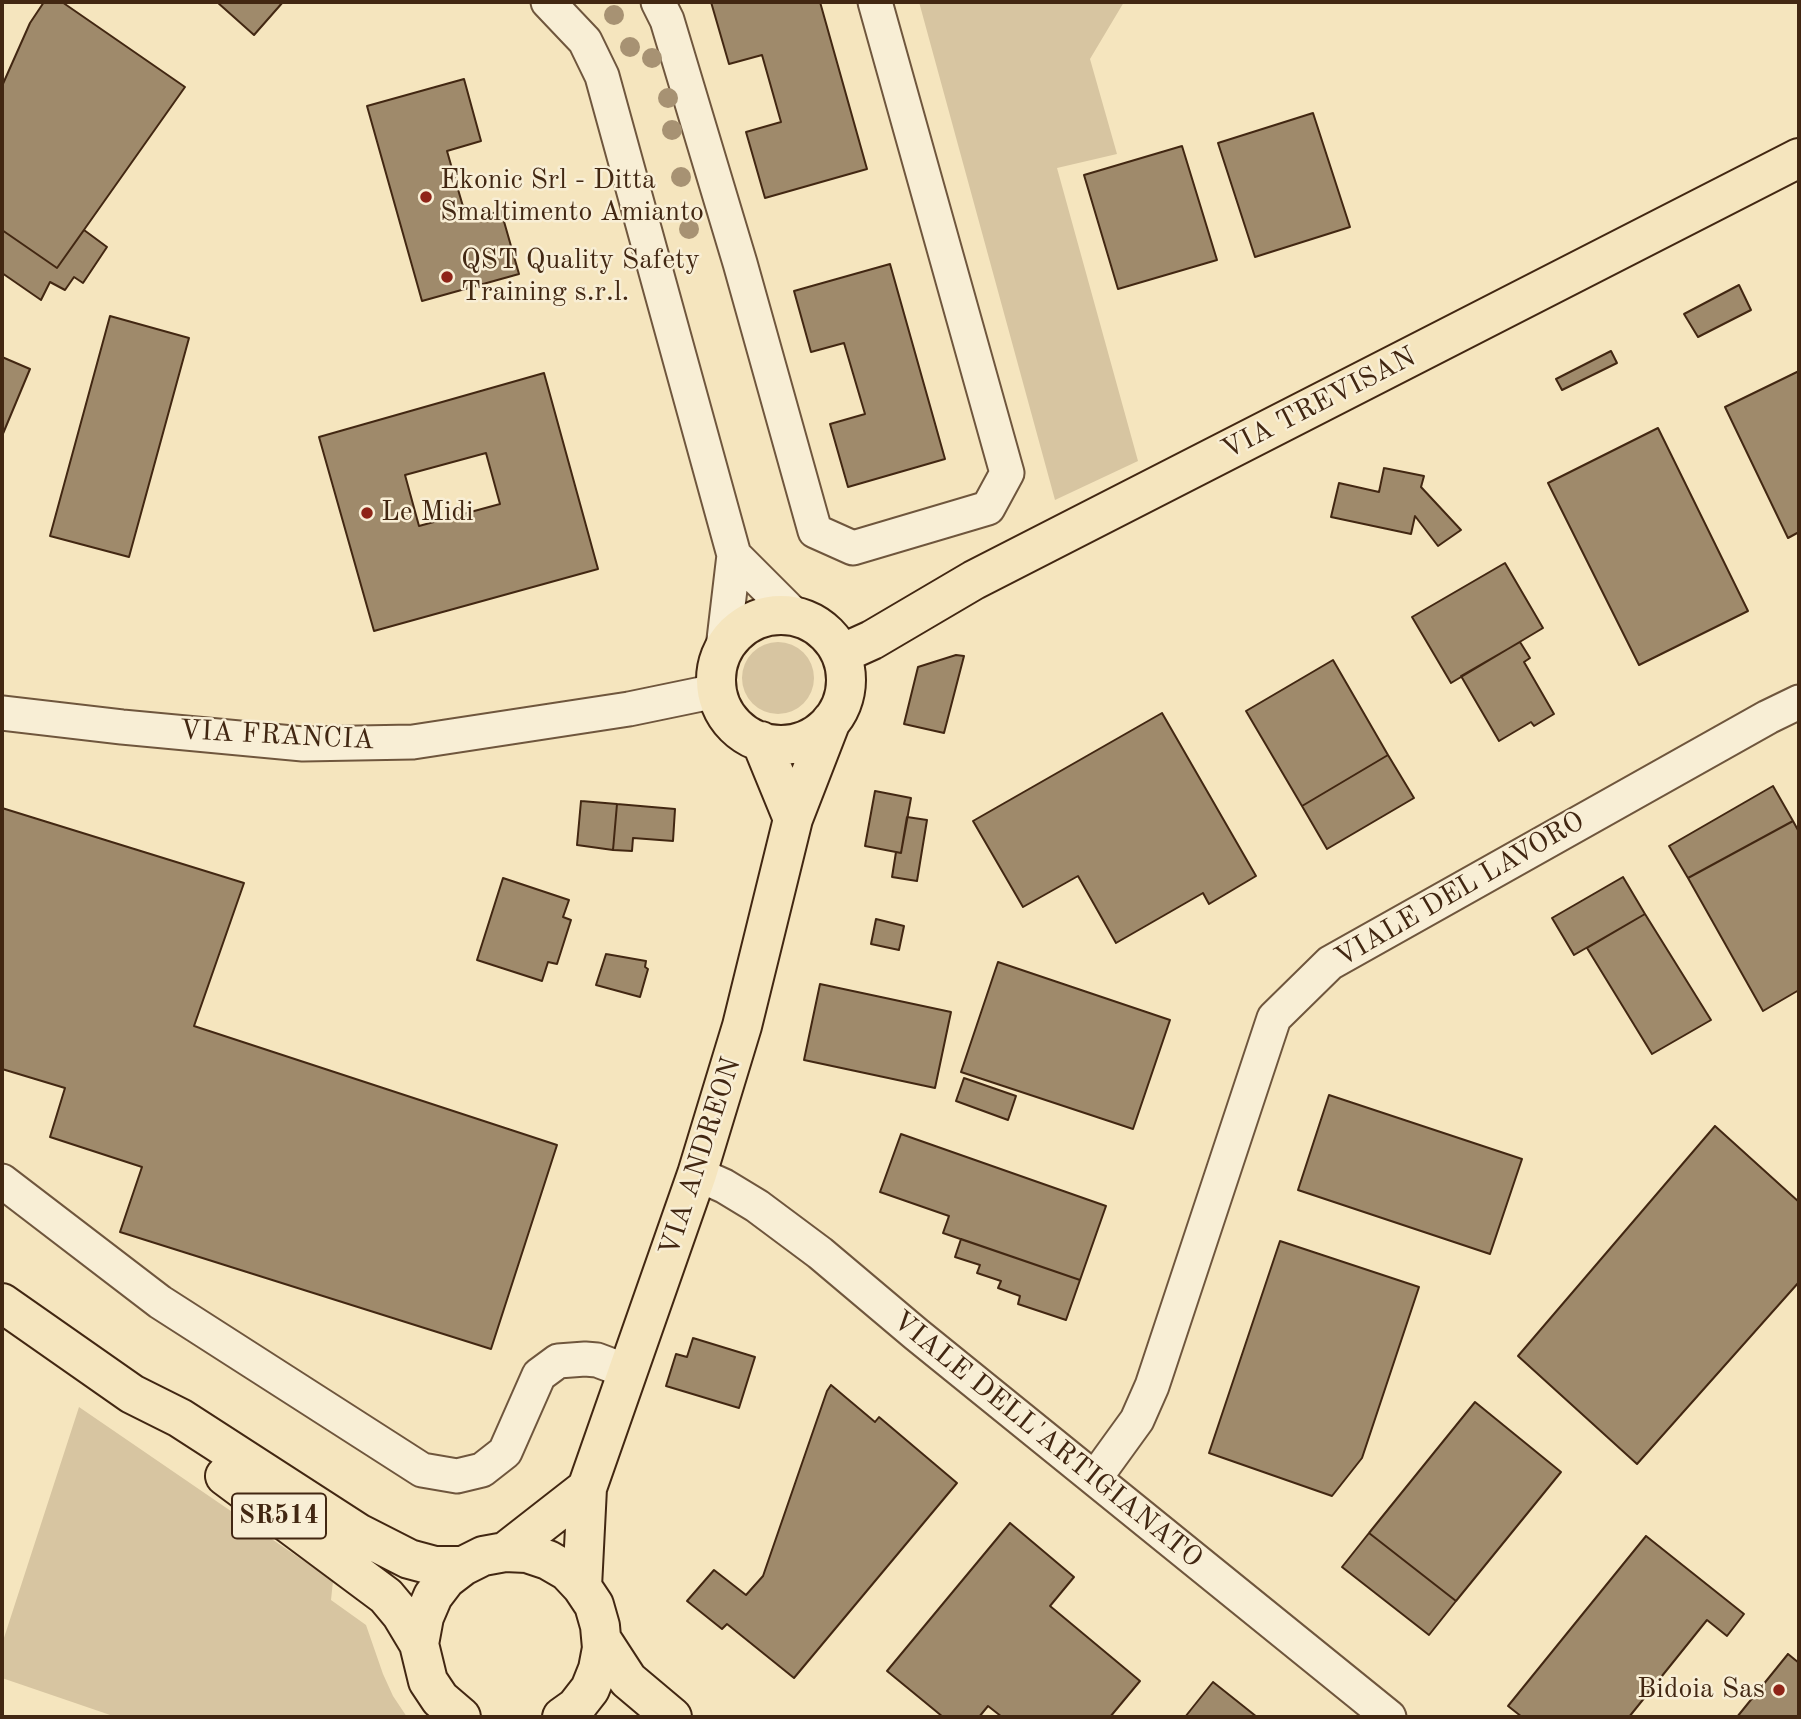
<!DOCTYPE html>
<style>
body{margin:0}
#map{position:relative;width:1801px;height:1719px;overflow:hidden;background:#f5e5be;font-family:"Old Standard TT",serif}
canvas{display:block}
.frame{position:absolute;inset:0;border:4px solid #422712;pointer-events:none}
</style>
<div id="map">
<canvas width="1801" height="1719"></canvas>
<div class="frame"></div>
</div>
<script>
const ctx = document.querySelector('canvas').getContext('2d');
ctx.lineJoin = 'round';
function paint(path, color) { ctx.fillStyle = color; ctx.fill(path, 'evenodd'); }
const poly = rows => new Path2D(rows.map(r => 'M' + r).join(''));
function strokePath(path, color, width, dash) { ctx.strokeStyle = color; ctx.lineWidth = width; ctx.lineCap = dash ? 'butt' : 'round'; ctx.setLineDash(dash || []); ctx.stroke(path); }
function write(font, color, halo, rows, align = 'center') {
  ctx.font = font + ' "Old Standard TT",serif'; ctx.lineWidth = 5; ctx.setLineDash([]); ctx.textBaseline = 'middle'; ctx.strokeStyle = halo; ctx.fillStyle = color; for (const [text, x, y, turn = 0] of rows) {
    ctx.save(); ctx.translate(x, y); ctx.rotate((+turn || 0) * Math.PI / 180); ctx.textAlign = isNaN(turn) ? turn : align; if (halo) ctx.strokeText(text, 0, 0); ctx.fillText(text, 0, 0); ctx.restore();
  }
}
const green = poly([
 [919,2,1124,2,1090,59,1117,154,1057,168,1138,461,1055,500],
 '742 678a36 36 0 1 1 72 0a36 36 0 1 1-72 0Z',
 [79,1407,333,1581,331,1600,366,1625,383,1674,393,1696,407,1717,116,1717,2,1678,2,1644]
]);
const building = poly([
 [44,2,62,2,185,87,57,268,2,230,2,86,30,23,44,2],
 [217,2,283,2,254,35,217,2],
 [711,2,820,2,867,169,765,198,746,132,781,122,762,55,729,64,711,2],
 [464,79,481,141,447,151,457,186,467,220,501,211,519,274,422,301,367,106,464,79],
 [1313,113,1350,227,1255,257,1218,143,1313,113],
 [1182,146,1217,260,1118,289,1084,175,1182,146],
 [2,230,57,268,84,230,107,247,83,283,74,277,65,290,50,282,41,300,2,273,2,230],
 [890,264,945,459,848,487,830,424,865,414,844,343,811,352,794,291,890,264],
 [1739,285,1751,310,1698,337,1684,314,1739,285],
 [110,316,189,338,129,557,50,536,110,316],
 [1611,351,1617,363,1562,390,1556,379,1611,351],
 [2,357,30,369,2,436,2,357],
 [1799,371,1799,532,1788,538,1725,407,1799,371],
 [544,373,598,569,374,631,319,437,544,373],
 [486,453,500,504,419,526,405,475,486,453],
 [1658,428,1748,611,1639,665,1548,483,1658,428],
 [1384,468,1424,476,1421,487,1461,530,1438,546,1415,516,1411,534,1331,517,1339,483,1379,492,1384,468],
 [1505,563,1543,628,1451,683,1412,617,1505,563],
 [1520,642,1530,658,1524,662,1554,714,1534,726,1531,722,1499,741,1461,676,1520,642],
 [956,655,964,656,944,733,904,724,918,667,956,655],
 [1333,660,1388,755,1302,806,1246,711,1333,660],
 [1162,713,1256,876,1209,904,1203,893,1116,943,1078,876,1023,907,973,821,1162,713],
 [1388,755,1414,798,1327,849,1302,806,1388,755],
 [1773,786,1793,821,1688,878,1669,846,1773,786],
 [875,791,911,798,901,853,865,846,875,791],
 [581,801,617,804,613,850,577,845,581,801],
 [617,804,675,809,673,841,633,838,632,851,613,850,617,804],
 [2,808,244,883,194,1026,557,1145,491,1349,120,1232,142,1167,50,1137,65,1088,2,1069,2,808],
 [907,817,927,820,917,881,892,877,896,852,901,853,907,817],
 [1793,821,1799,832,1799,990,1763,1011,1688,878,1793,821],
 [1623,877,1645,914,1574,955,1552,918,1623,877],
 [503,878,569,900,563,917,571,920,557,964,548,962,542,981,477,960,503,878],
 [1645,914,1711,1020,1652,1054,1587,948,1645,914],
 [876,919,904,926,899,950,871,944,876,919],
 [606,954,646,961,645,967,648,969,640,997,596,985,606,954],
 [998,962,1170,1020,1133,1129,961,1072,998,962],
 [820,984,951,1012,935,1088,804,1060,820,984],
 [964,1078,1016,1096,1008,1120,956,1101,964,1078],
 [1329,1095,1522,1159,1490,1254,1298,1190,1329,1095],
 [1715,1126,1799,1202,1799,1282,1637,1464,1518,1356,1715,1126],
 [901,1134,1106,1206,1080,1280,943,1233,949,1216,880,1192,901,1134],
 [961,1239,1080,1280,1066,1320,1018,1304,1020,1296,998,1288,1001,1281,977,1273,980,1265,955,1257,961,1239],
 [1280,1241,1419,1287,1362,1458,1332,1496,1209,1453,1280,1241],
 [693,1338,755,1357,739,1408,666,1386,676,1354,687,1357,693,1338],
 [831,1385,875,1422,879,1417,957,1483,794,1678,727,1624,722,1629,687,1601,714,1570,746,1595,763,1576,827,1391,831,1385],
 [1475,1402,1561,1472,1456,1601,1369,1533,1475,1402],
 [1010,1523,1074,1577,1050,1606,1140,1681,1110,1717,1002,1717,988,1706,979,1717,943,1717,887,1671,1010,1523],
 [1369,1533,1456,1601,1429,1635,1342,1567,1369,1533],
 [1646,1536,1744,1614,1727,1636,1707,1620,1629,1717,1522,1717,1508,1706,1646,1536],
 [1788,1654,1799,1663,1799,1717,1737,1717,1788,1654],
 [1213,1682,1257,1717,1185,1717,1213,1682]
]);
const minor = poly([
 [548,2,585,41,602,76,734,555,796,617],
 [658,2,667,20,740,263,815,531,853,548,988,508,1007,473,875,2],
 [723,648,734,555],
 [2,713,122,727,303,744,413,742,629,709,716,691],
 [697,1174,724,1186,757,1206,820,1253,916,1334,1389,1717],
 [2,1181,160,1302,422,1470,457,1476,482,1470,505,1452,539,1375,558,1361,585,1359,597,1360,629,1372],
 [1095,1478,1137,1420,1152,1386,1274,1018,1330,963,1768,717,1799,702]
]);
const major = poly([
 '716 680a65 65 0 1 1 130 0a65 65 0 1 1-130 0Z',
 [841,654,872,640,974,580,1799,158],
 [761,741,793,819],
 [2,1303,132,1394,180,1418,358,1533,409,1559,435,1566,463,1566],
 [225,1476,386,1596,401,1614,419,1644],
 [505,1552,587,1488],
 [582,1587,587,1488,697,1174,742,1026,793,819,831,721],
 [602,1640,628,1680,672,1717],
 [461,1717,440,1699,428,1681,419,1644,424,1617,433,1596,446,1579,463,1566,483,1556,505,1552,527,1553,548,1560,567,1571,582,1587,594,1605,600,1626,602,1648,598,1669,590,1689,576,1707,562,1717]
]);
const trees = [
 [614,15],
 [630,47],
 [652,58],
 [668,98],
 [672,130],
 [681,177],
 [689,229]
];
const markers = [
 [426,197,7,"#8f2418"],
 [447,277,7,"#8f2418"],
 [367,513,7,"#8f2418"],
 [1779,1690,7,"#8f2418"]
];
const shields = [
 [279,1516,94]
];
const shieldNames = [
 ["SR514",279,1516]
];
const poiNames = [
 ["Ekonic Srl - Ditta",440,181],
 ["Smaltimento Amianto",440,213],
 ["QST Quality Safety",461,261],
 ["Training s.r.l.",461,293],
 ["Le Midi",381,513],
 ["Bidoia Sas",1765,1690,"right"]
];
const streetNames = [
 ["VIA TREVISAN",1319,404,-27],
 ["VIA FRANCIA",277,736,3],
 ["VIALE DEL LAVORO",1460,890,-30],
 ["VIA ANDREON",701,1157,-72],
 ["VIALE DELL'ARTIGIANATO",1047,1440,39]
];
paint(green, '#d7c5a1');
paint(building, '#9f8a6b');
strokePath(building, '#422712', 2);
strokePath(minor, '#6f563d', 37);
strokePath(major, '#422712', 42);
strokePath(minor, '#f8eed5', 33);
strokePath(major, '#f5e5be', 38);
ctx.fillStyle = '#a79273';
for (const [x, y] of trees) { ctx.beginPath(); ctx.arc(x, y, 10, 0, 2 * Math.PI); ctx.fill(); }
for (const [x, y, r, color] of markers) { const dot = new Path2D(); dot.arc(x, y, r, 0, 2 * Math.PI); ctx.fillStyle = color; ctx.fill(dot); strokePath(dot, '#f8eed5', 2.5); }
for (const [x, y, w] of shields) { const box = new Path2D(); box.roundRect(x - w / 2, y - 22.5, w, 45, 5); ctx.fillStyle = '#f8eed5'; ctx.fill(box); strokePath(box, '#422712', 2); }
write('bold 26px', '#422712', null, shieldNames);
write('28px', '#422712', '#f8eed5', poiNames, 'left');
write('28px', '#422712', '#f8eed5', streetNames);
</script>
